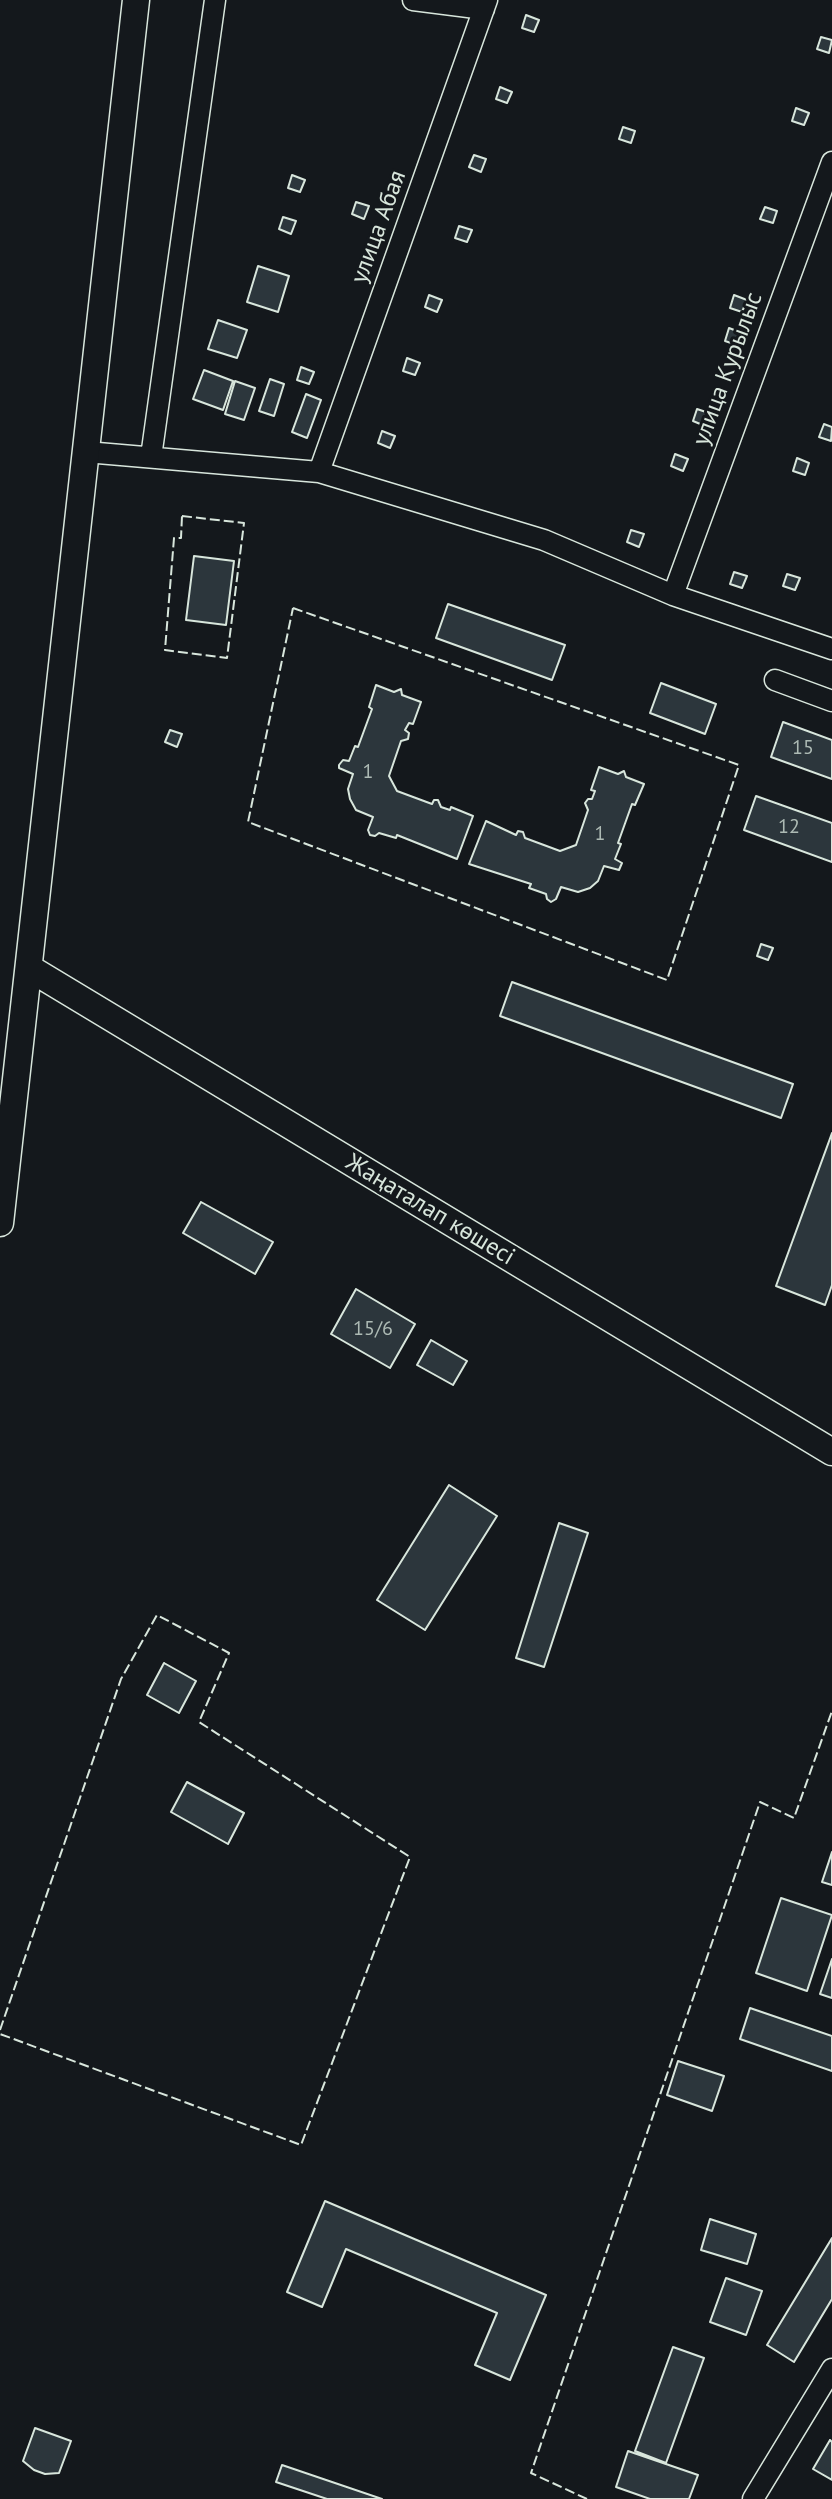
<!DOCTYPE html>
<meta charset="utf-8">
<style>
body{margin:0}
canvas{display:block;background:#14181c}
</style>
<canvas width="832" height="2499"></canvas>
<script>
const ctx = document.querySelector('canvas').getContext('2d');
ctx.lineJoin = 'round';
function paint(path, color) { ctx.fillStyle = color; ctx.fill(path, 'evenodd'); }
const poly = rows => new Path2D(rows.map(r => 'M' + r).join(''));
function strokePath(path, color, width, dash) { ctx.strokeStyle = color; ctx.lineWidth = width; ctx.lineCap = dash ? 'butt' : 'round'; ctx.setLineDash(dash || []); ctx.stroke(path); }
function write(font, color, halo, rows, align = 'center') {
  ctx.font = font + ' "PT Sans",sans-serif'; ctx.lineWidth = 6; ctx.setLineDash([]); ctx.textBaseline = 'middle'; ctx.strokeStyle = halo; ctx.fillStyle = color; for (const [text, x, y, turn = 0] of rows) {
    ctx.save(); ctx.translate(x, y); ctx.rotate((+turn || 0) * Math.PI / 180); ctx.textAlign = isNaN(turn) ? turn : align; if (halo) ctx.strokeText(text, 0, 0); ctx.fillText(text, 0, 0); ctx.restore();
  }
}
const building = poly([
 [526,15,539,20,534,32,522,28,526,15],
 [821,37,832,40,829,53,817,49,821,37],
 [500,87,512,92,507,103,496,99,500,87],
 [796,108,809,113,804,125,792,121,796,108],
 [623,127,635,131,631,143,619,139,623,127],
 [474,155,486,159,481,172,469,167,474,155],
 [292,175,305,180,300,192,288,188,292,175],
 [356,202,369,206,364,219,352,214,356,202],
 [765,207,777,211,773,223,760,219,765,207],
 [283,217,296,221,291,234,279,229,283,217],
 [459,226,472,230,467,242,455,238,459,226],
 [258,266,289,276,278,312,247,302,258,266],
 [429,295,442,300,437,312,425,307,429,295],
 [734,295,747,300,742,312,730,308,734,295],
 [218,320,247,330,237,358,208,349,218,320],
 [729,328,742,333,737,345,725,341,729,328],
 [407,358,420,363,415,375,403,371,407,358],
 [301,367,314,372,309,384,297,380,301,367],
 [204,370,233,381,223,410,193,399,204,370],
 [270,379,284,384,274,416,259,411,270,379],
 [235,381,255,388,244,420,225,414,235,381],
 [306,394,321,400,307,438,292,432,306,394],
 [697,409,709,413,705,426,693,421,697,409],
 [824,424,832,427,831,441,819,437,824,424],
 [382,431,395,436,390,448,378,443,382,431],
 [675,454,688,459,683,471,671,466,675,454],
 [797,458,809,463,805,475,793,471,797,458],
 [631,530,644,534,639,547,627,542,631,530],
 [194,556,234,561,226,625,186,620,194,556],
 [734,572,747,576,742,588,730,584,734,572],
 [787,574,800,578,795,590,783,586,787,574],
 [448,604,565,645,552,680,436,638,448,604],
 [661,683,716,704,705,734,650,713,661,683],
 [376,685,394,692,401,689,402,695,421,702,413,724,409,723,405,730,409,733,408,739,401,741,389,776,397,791,432,804,434,800,438,800,441,807,450,810,451,807,473,816,457,859,397,835,396,838,379,833,375,836,370,835,368,830,373,817,356,810,350,799,348,789,353,774,339,768,339,765,343,760,349,761,355,746,358,747,372,709,369,707,376,685],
 [783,722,832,740,832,779,771,757,783,722],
 [170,730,182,734,177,747,165,742,170,730],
 [599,767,618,774,624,771,626,777,644,784,635,805,632,804,618,843,621,844,615,859,622,863,619,870,604,866,598,881,590,888,578,892,561,887,556,899,551,902,547,899,546,894,529,888,531,884,469,864,486,821,516,835,518,831,523,832,525,838,560,851,576,845,588,810,585,803,588,799,592,799,595,791,591,790,599,767],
 [756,796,832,823,832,862,744,830,756,796],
 [761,944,773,948,768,960,757,956,761,944],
 [512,982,793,1084,781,1118,500,1016,512,982],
 [832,1133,832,1285,825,1305,776,1286,832,1133],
 [201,1202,273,1242,255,1274,183,1233,201,1202],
 [356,1289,415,1324,390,1368,331,1334,356,1289],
 [431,1340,467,1361,453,1385,417,1365,431,1340],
 [449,1485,497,1516,425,1630,377,1600,449,1485],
 [559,1523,588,1533,544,1667,516,1658,559,1523],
 [164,1663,196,1681,179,1713,147,1695,164,1663],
 [187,1782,244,1813,228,1844,171,1812,187,1782],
 [832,1852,832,1885,822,1882,832,1852],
 [781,1898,832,1915,807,1991,756,1973,781,1898],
 [832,1959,832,1998,820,1994,832,1959],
 [750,2008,832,2036,832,2071,740,2039,750,2008],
 [678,2061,724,2076,712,2111,667,2095,678,2061],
 [325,2201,546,2295,510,2380,475,2365,497,2313,346,2249,322,2307,287,2292,325,2201],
 [710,2219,756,2234,747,2264,701,2250,710,2219],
 [832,2238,832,2299,794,2362,767,2345,832,2238],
 [726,2278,762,2291,746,2335,710,2322,726,2278],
 [673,2347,704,2358,666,2463,635,2451,673,2347],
 [35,2428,71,2441,59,2473,45,2474,34,2470,23,2461,35,2428],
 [830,2440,832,2442,832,2480,813,2469,830,2440],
 [628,2451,698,2475,689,2499,650,2499,616,2487,628,2451],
 [282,2465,382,2499,327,2499,276,2482,282,2465]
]);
const minor = poly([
 [413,0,484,9],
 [86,452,319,472,544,540,673,595,832,649],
 [151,457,215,0],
 [319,472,487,0],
 [673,595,832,162],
 [775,680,832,701],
 [753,2499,832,2369]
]);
const major = poly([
 [29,968,832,1452],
 [0,1223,136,0]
]);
const fence = poly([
 [182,516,244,523,227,658,165,650,174,538,181,538,182,516],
 [293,608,739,765,667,980,248,822,293,608],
 [0,2030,121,1679,157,1615,229,1653,199,1722,410,1857,301,2145,0,2034],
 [587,2499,531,2473,760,1802,794,1818,832,1711]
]);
const numberNames = [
 ["15",803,748],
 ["1",368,772],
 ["12",789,827],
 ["1",600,834],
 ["15/6",373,1329]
];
const streetNames = [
 ["улица Абая",379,227,-70],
 ["улица Курылыс",728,369,-70],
 ["Жаңаталап көшесі",430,1210,31]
];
paint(building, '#2c363c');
strokePath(building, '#d8e6dc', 2);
strokePath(minor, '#d8e6dc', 23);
strokePath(major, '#d8e6dc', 29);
strokePath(minor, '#14181c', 20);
strokePath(major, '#14181c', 26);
strokePath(fence, '#d8e6dc', 2, [10, 4]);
write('20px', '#adbab4', null, numberNames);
write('24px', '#d8e6dc', '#14181c', streetNames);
</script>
